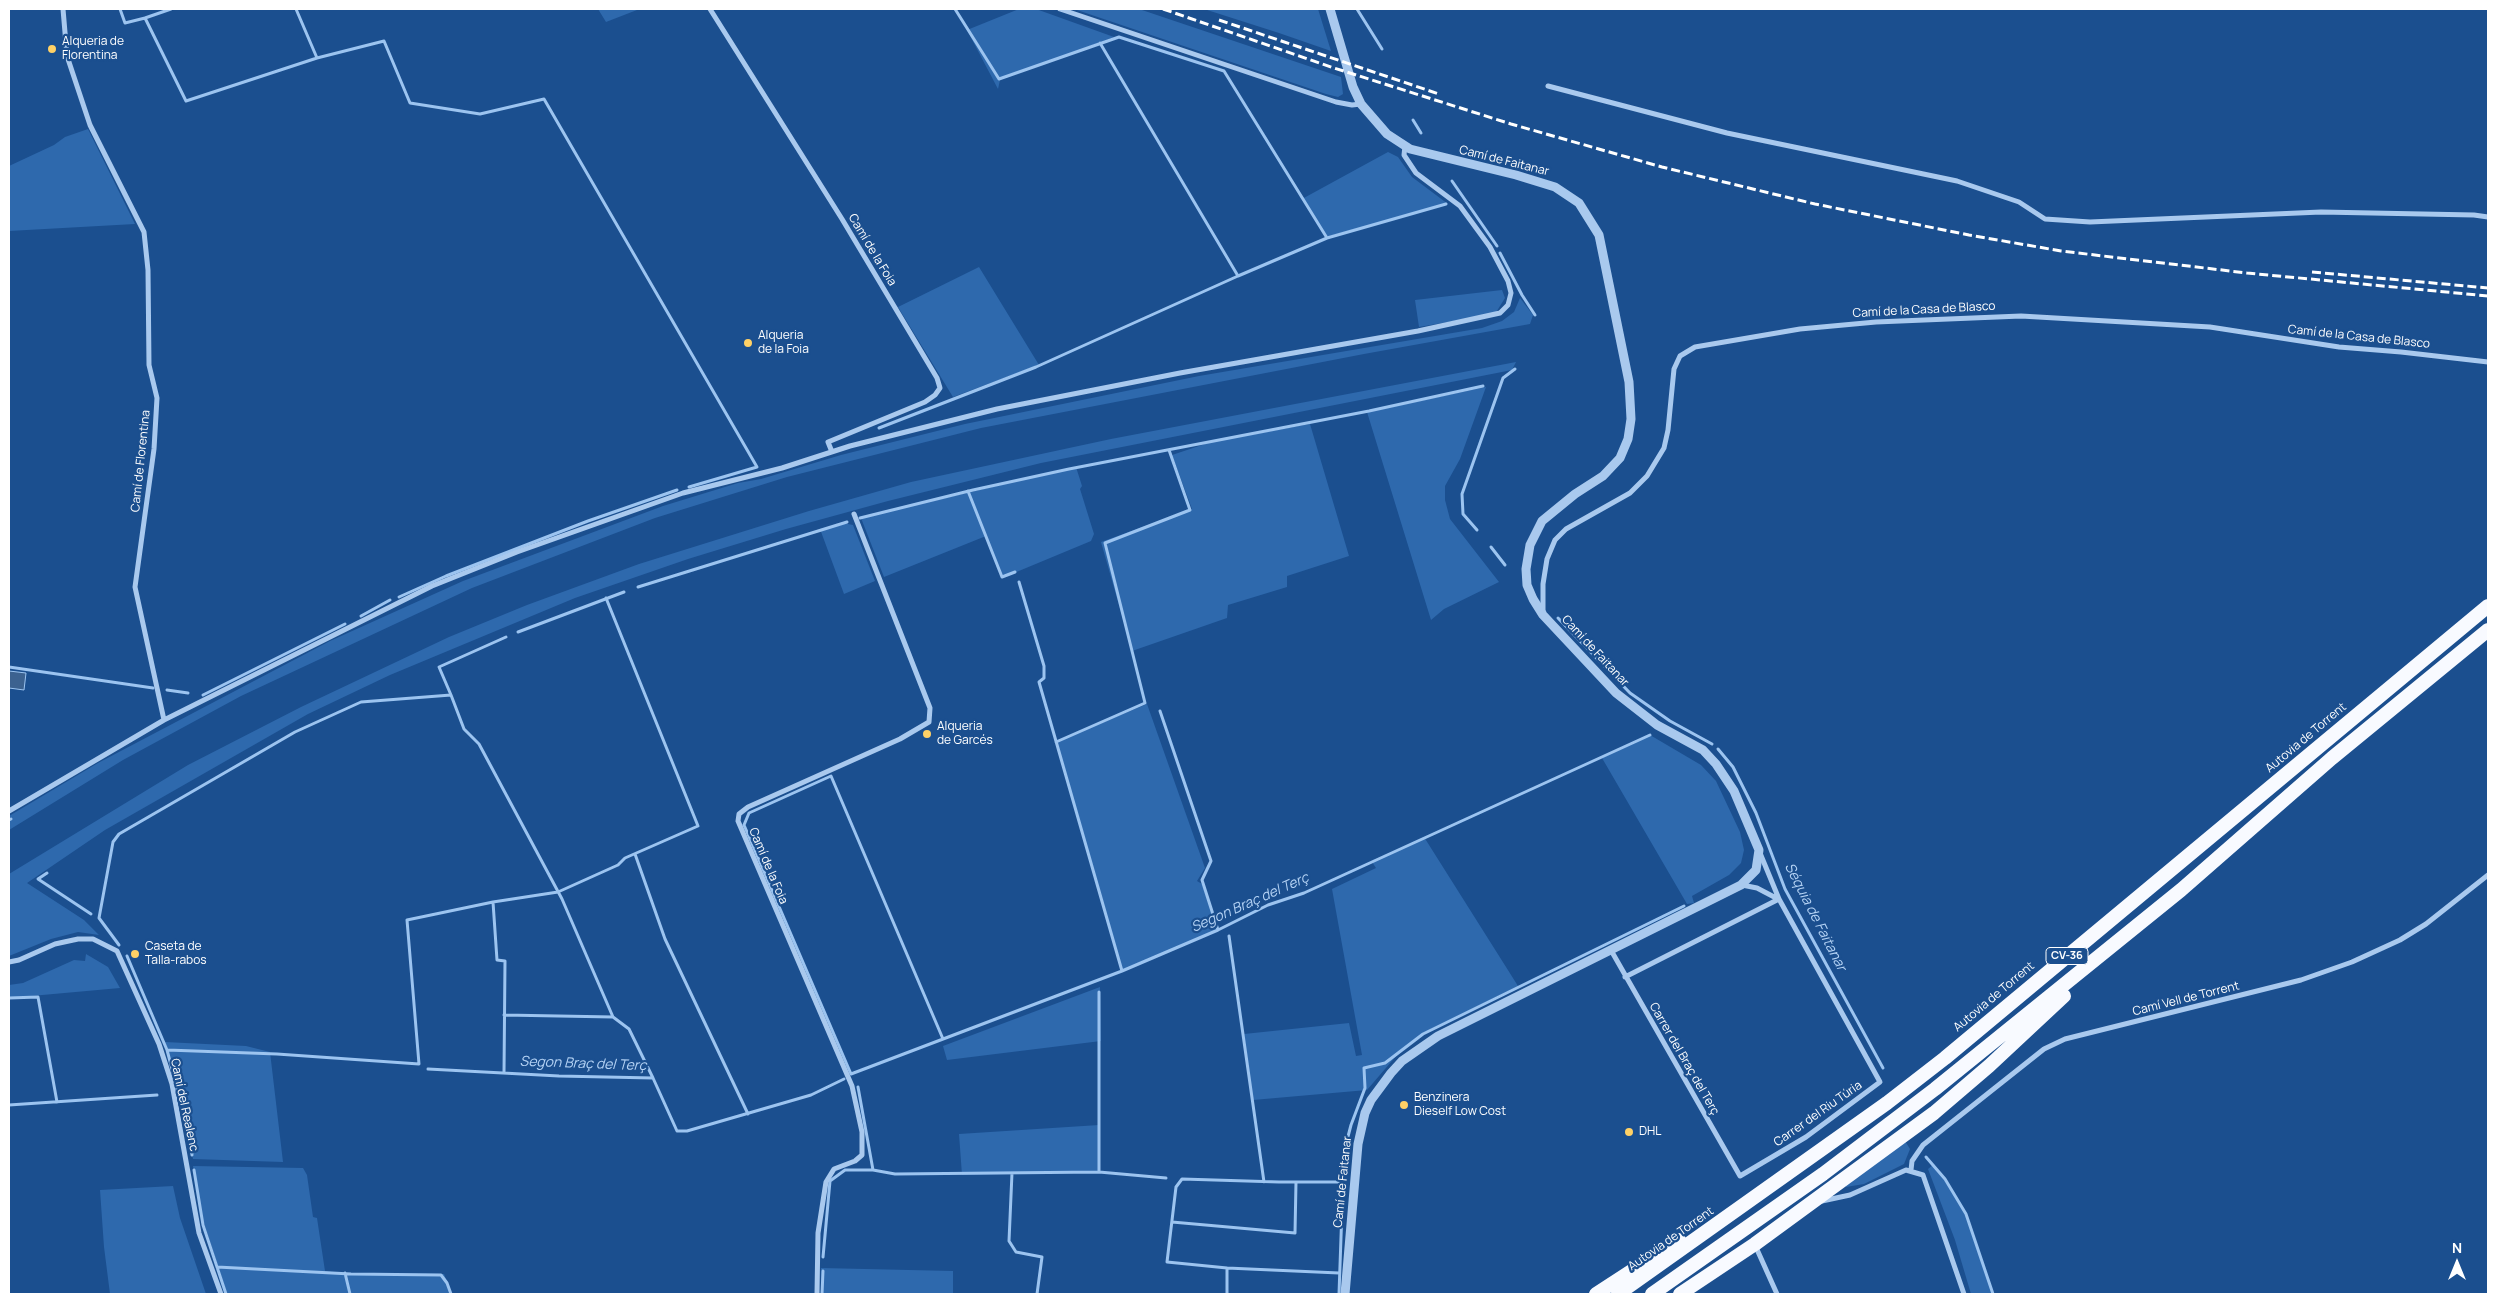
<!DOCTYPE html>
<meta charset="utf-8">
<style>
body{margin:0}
#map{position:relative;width:2497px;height:1303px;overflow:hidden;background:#1b4f8f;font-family:Manrope,sans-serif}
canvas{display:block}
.frame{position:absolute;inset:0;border:10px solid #fff;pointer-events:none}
.north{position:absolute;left:2432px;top:1238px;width:50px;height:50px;-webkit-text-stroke:4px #1b4f8f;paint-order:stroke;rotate:0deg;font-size:14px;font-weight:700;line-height:20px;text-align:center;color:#fff}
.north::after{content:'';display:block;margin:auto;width:18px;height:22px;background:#fff;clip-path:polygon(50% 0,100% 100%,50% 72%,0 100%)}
</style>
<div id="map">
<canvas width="2497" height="1303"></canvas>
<div class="frame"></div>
<div class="north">N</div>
</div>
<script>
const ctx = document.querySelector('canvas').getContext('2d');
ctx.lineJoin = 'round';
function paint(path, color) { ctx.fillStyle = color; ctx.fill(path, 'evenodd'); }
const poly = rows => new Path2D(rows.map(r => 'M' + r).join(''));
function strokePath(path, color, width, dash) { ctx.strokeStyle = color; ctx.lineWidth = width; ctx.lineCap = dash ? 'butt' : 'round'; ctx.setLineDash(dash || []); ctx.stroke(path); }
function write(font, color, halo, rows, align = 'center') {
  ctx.font = font + ' Manrope,sans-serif'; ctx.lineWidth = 4.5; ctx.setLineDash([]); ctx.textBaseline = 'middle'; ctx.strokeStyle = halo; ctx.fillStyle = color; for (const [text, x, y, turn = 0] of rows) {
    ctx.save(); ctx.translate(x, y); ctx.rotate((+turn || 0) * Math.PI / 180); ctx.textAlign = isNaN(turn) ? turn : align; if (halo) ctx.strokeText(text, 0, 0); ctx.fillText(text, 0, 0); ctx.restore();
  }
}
const green = poly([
 [598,9,636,9,637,10,606,22],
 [1019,9,1036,9,1114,37,1000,80,998,89,967,30],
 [1074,9,1139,9,1341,77,1343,94,1338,97,1326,94],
 [1204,9,1318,9,1331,51,1279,33],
 [88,129,135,224,9,231,9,166,54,145,65,137],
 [1388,152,1398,157,1412,177,1448,204,1326,237,1302,199],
 [979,267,1039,365,953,397,898,307],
 [1502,290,1505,298,1495,314,1419,327,1415,300],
 [1520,298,1533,315,1530,324,1364,354,981,428,787,477,655,518,472,588,241,696,123,760,9,830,9,816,98,763,330,641,463,581,663,506,738,483,761,479,841,455,965,424,1199,376,1482,328,1502,321,1514,312],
 [1516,362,1512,370,1041,463,888,501,786,529,688,559,575,598,390,675,308,714,105,830,27,883,84,920,99,935,78,932,51,939,9,956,9,874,188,765,301,707,449,637,527,605,639,564,809,511,911,482,1111,439],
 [1486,387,1460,459,1445,486,1445,500,1450,519,1499,582,1444,609,1431,620,1367,412],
 [1310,424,1349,556,1287,576,1287,587,1228,605,1227,618,1132,651,1101,542,1192,509,1172,455,1211,442],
 [1076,467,1082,486,1080,489,1094,534,1091,541,1002,578,986,536,884,577,861,518],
 [843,523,853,525,875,581,844,594,820,529],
 [1147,704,1205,868,1197,881,1202,884,1218,930,1122,971,1056,742],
 [1650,735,1701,765,1716,781,1740,832,1744,850,1741,863,1729,875,1692,896,1694,903,1687,904,1602,758],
 [1424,837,1518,986,1431,1029,1403,1048,1367,1090,1253,1100,1244,1034,1349,1023,1356,1056,1362,1055,1332,889,1376,868,1372,862],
 [86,954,108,967,120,988,9,998,9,985,23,983,74,960,85,961],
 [1100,987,1101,1041,947,1060,943,1046],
 [165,1042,246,1046,270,1052,283,1162,193,1159,178,1089],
 [1099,1125,1098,1172,962,1175,959,1134],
 [1905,1141,1910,1149,1904,1164,1864,1184,1846,1187,1845,1184],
 [1934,1164,1966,1214,1993,1294,1971,1294,1955,1240,1928,1169],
 [193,1166,303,1168,307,1175,313,1217,317,1218,325,1271,342,1273,444,1274,452,1294,227,1294,201,1214],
 [173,1186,180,1218,206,1294,110,1294,104,1247,100,1190],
 [821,1268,953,1271,953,1294,821,1294]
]);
const water = poly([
 [9,671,26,673,24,690,9,688,9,671]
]);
const stream = poly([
 [120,9,125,23,145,18,186,101,317,58,384,41,410,103,480,114,544,99,757,467,689,487],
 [296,9,317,58],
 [955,9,999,79,1119,37,1224,71,1327,238,1446,204],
 [1357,9,1382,49],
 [145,18,171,9],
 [1100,43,1238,276,1327,238],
 [1413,120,1421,133],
 [1452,181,1497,246],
 [1500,253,1522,295,1535,315],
 [879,428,1036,367,1238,276],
 [968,491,1002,577,1015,572],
 [860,518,973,490,1069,469,1369,411,1483,386],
 [1477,530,1463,514,1462,494,1503,378,1515,369],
 [1491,547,1505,565],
 [1019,582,1044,666,1044,678,1039,682,1122,971],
 [638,587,847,522],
 [399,597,446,576,588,521,677,490],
 [361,616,390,600],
 [1558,618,1630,693,1670,721,1712,744],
 [518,632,624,592],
 [9,667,153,688],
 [167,690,188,693],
 [203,695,345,624],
 [451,695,464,729,479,744,562,899,613,1017,629,1029,653,1078],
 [1160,711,1211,861,1202,880,1218,930],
 [1056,742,1145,703,1105,543,1190,510,1169,450],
 [1718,749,1733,767,1756,813,1785,889,1883,1068],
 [9,820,11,819],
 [635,854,665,939,748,1114],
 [47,873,38,879,91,914],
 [493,902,497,960,505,961,504,1073],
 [1229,936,1264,1182],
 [119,945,99,918,113,842,119,834,295,732,361,702,451,695,439,667,506,637],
 [127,956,167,1050,277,1054,419,1064,407,920,493,902,558,892,618,865,625,858,698,826,606,598],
 [9,998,38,997,57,1102],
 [504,1015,613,1017],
 [167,1050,190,1137,192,1155],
 [428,1069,559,1076,653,1078,677,1131,687,1131,811,1095,844,1079],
 [851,1074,1122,971,1218,930,1268,905,1304,893,1650,735],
 [851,1074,744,825,749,813,831,776,943,1039],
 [858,1087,873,1170,895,1174,1099,1172,1166,1178],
 [9,1105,157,1095],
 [1926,1157,1945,1179,1966,1214,1993,1294],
 [194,1170,203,1225,226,1294],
 [1099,1172,1099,992],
 [1012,1173,1009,1241,1016,1252,1042,1257,1037,1294],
 [1172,1222,1295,1233,1296,1182],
 [823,1257,830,1181,845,1170,873,1170],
 [217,1267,351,1274,441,1275,447,1283,451,1294],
 [1227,1268,1339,1273],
 [345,1273,350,1294],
 [822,1294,823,1271],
 [1227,1294,1227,1268,1167,1262,1176,1187,1182,1179,1279,1182,1343,1182],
 [1339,1294,1344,1152,1351,1125,1365,1088,1364,1068,1385,1063,1423,1034,1684,906]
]);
const minor = poly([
 [63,9,67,56,90,125,144,232,148,270,149,365,157,398,154,449,135,587,164,720],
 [710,9,842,219,937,378,940,388,935,395,925,402,828,442,832,452],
 [1060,9,1336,102,1352,105,1361,104],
 [1548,86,1727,133,1957,181,2019,202,2045,219,2090,222,2321,212,2474,215,2488,217],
 [1543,612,1543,584,1547,559,1555,540,1566,529,1630,493,1647,476,1664,448,1668,430,1674,369,1680,356,1695,347,1800,329,1876,322,2021,316,2210,327,2339,347,2401,352,2488,362],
 [9,811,164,720,432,586,517,552,683,493,782,468,850,446,997,409,1180,373,1418,331,1500,313,1508,305,1511,293,1508,281,1490,247,1460,206,1416,173,1404,155,1405,146],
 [1742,885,1757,888,1778,899],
 [1612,952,1740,1176,1806,1137,1880,1082,1779,899,1760,853],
 [9,962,19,960,55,944,78,939,93,939,117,951,159,1044,172,1084,199,1233,221,1294],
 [1625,977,1779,899],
 [1911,1170,1912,1161,1923,1145,2044,1049,2065,1039,2301,980,2352,962,2400,940,2426,924,2488,875],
 [1822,1201,1850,1195,1906,1170,1923,1175,1964,1294],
 [1755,1245,1777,1294],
 [817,1294,818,1233,826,1182,834,1169,855,1161,862,1155,862,1132,852,1086,738,821,739,814,748,807,900,739,929,722,930,708,854,514]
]);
const tertiary = poly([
 [1330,9,1353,87,1361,104,1387,134,1410,149,1516,175,1555,187,1579,203,1599,235,1629,382,1631,419,1628,439,1620,458,1603,476,1575,494,1542,521,1530,545,1526,569,1527,585,1533,599,1543,615,1616,693,1657,725,1703,750,1716,764,1734,791,1759,850,1756,870,1741,885,1438,1036,1402,1061,1391,1073,1371,1100,1365,1113,1358,1144,1345,1294]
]);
const trunk = poly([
 [1596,1294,1679,1240],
 [1618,1294,1887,1103,1945,1058,2488,606],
 [1652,1294,1823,1174,1935,1089,2181,890,2332,758,2488,630],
 [1680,1294,1755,1244,1934,1113,1989,1066,2064,996]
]);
const rail = poly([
 [1163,9,1334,68,1511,124,1662,167,1815,204,1969,235,2061,251,2247,273,2488,296],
 [1219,20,1439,94],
 [2312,272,2488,288]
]);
const markers = [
 [52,49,5,"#ffd166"],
 [748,343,5,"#ffd166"],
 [927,734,5,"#ffd166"],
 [135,954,5,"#ffd166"],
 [1404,1105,5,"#ffd166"],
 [1629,1132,5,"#ffd166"]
];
const shields = [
 [2067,956,42]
];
const shieldNames = [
 ["CV-36",2067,956]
];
const poiNames = [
 ["Alqueria de",62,42],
 ["Florentina",62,56],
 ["Alqueria",758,336],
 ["de la Foia",758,350],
 ["Alqueria",937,727],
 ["de Garcés",937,741],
 ["Caseta de",145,947],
 ["Talla-rabos",145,961],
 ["Benzinera",1414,1098],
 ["Dieself Low Cost",1414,1112],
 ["DHL",1639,1132]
];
const streetNames = [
 ["Camí de Faitanar",1504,161,14],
 ["Camí de la Foia",872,250,59],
 ["Camí de la Casa de Blasco",1924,310,-3],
 ["Camí de la Casa de Blasco",2359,337,6],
 ["Camí de Florentina",141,461,-84],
 ["Camí de Faitanar",1595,651,47],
 ["Autovia de Torrent",2306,738,-40],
 ["Camí de la Foia",768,866,67],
 ["Autovia de Torrent",1994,997,-40],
 ["Camí Vell de Torrent",2186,999,-14],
 ["Carrer del Braç del Terç",1684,1059,60],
 ["Camí del Realenc",184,1105,78],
 ["Carrer del Riu Túria",1818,1114,-35],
 ["Camí de Faitanar",1343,1182,-84],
 ["Autovia de Torrent",1671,1239,-35]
];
const waterNames = [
 ["Segon Braç del Terç",1250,903,-24],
 ["Séquia de Faitanar",1815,917,63],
 ["Segon Braç del Terç",583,1064,2]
];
paint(green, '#2e69ad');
paint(water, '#3c6290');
strokePath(water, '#9cc4f0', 1);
strokePath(stream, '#9cc4f0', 3);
strokePath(minor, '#a9c9ee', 5);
strokePath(tertiary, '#a9c9ee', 9);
strokePath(trunk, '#f8faff', 14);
strokePath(rail, '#fff', 3, [9, 4]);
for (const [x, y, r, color] of markers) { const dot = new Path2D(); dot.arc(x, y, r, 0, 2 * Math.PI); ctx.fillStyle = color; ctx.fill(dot); strokePath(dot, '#1b4f8f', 2); }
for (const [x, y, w] of shields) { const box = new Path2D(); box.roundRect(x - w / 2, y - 8.5, w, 17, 4); ctx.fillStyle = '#1b4f8f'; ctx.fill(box); strokePath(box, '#fff', 1); }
write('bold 11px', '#fff', null, shieldNames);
write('12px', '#fff', '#1b4f8f', poiNames, 'left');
write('12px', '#fff', '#1b4f8f', streetNames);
write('italic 14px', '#b5d3f5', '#1b4f8f', waterNames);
</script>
